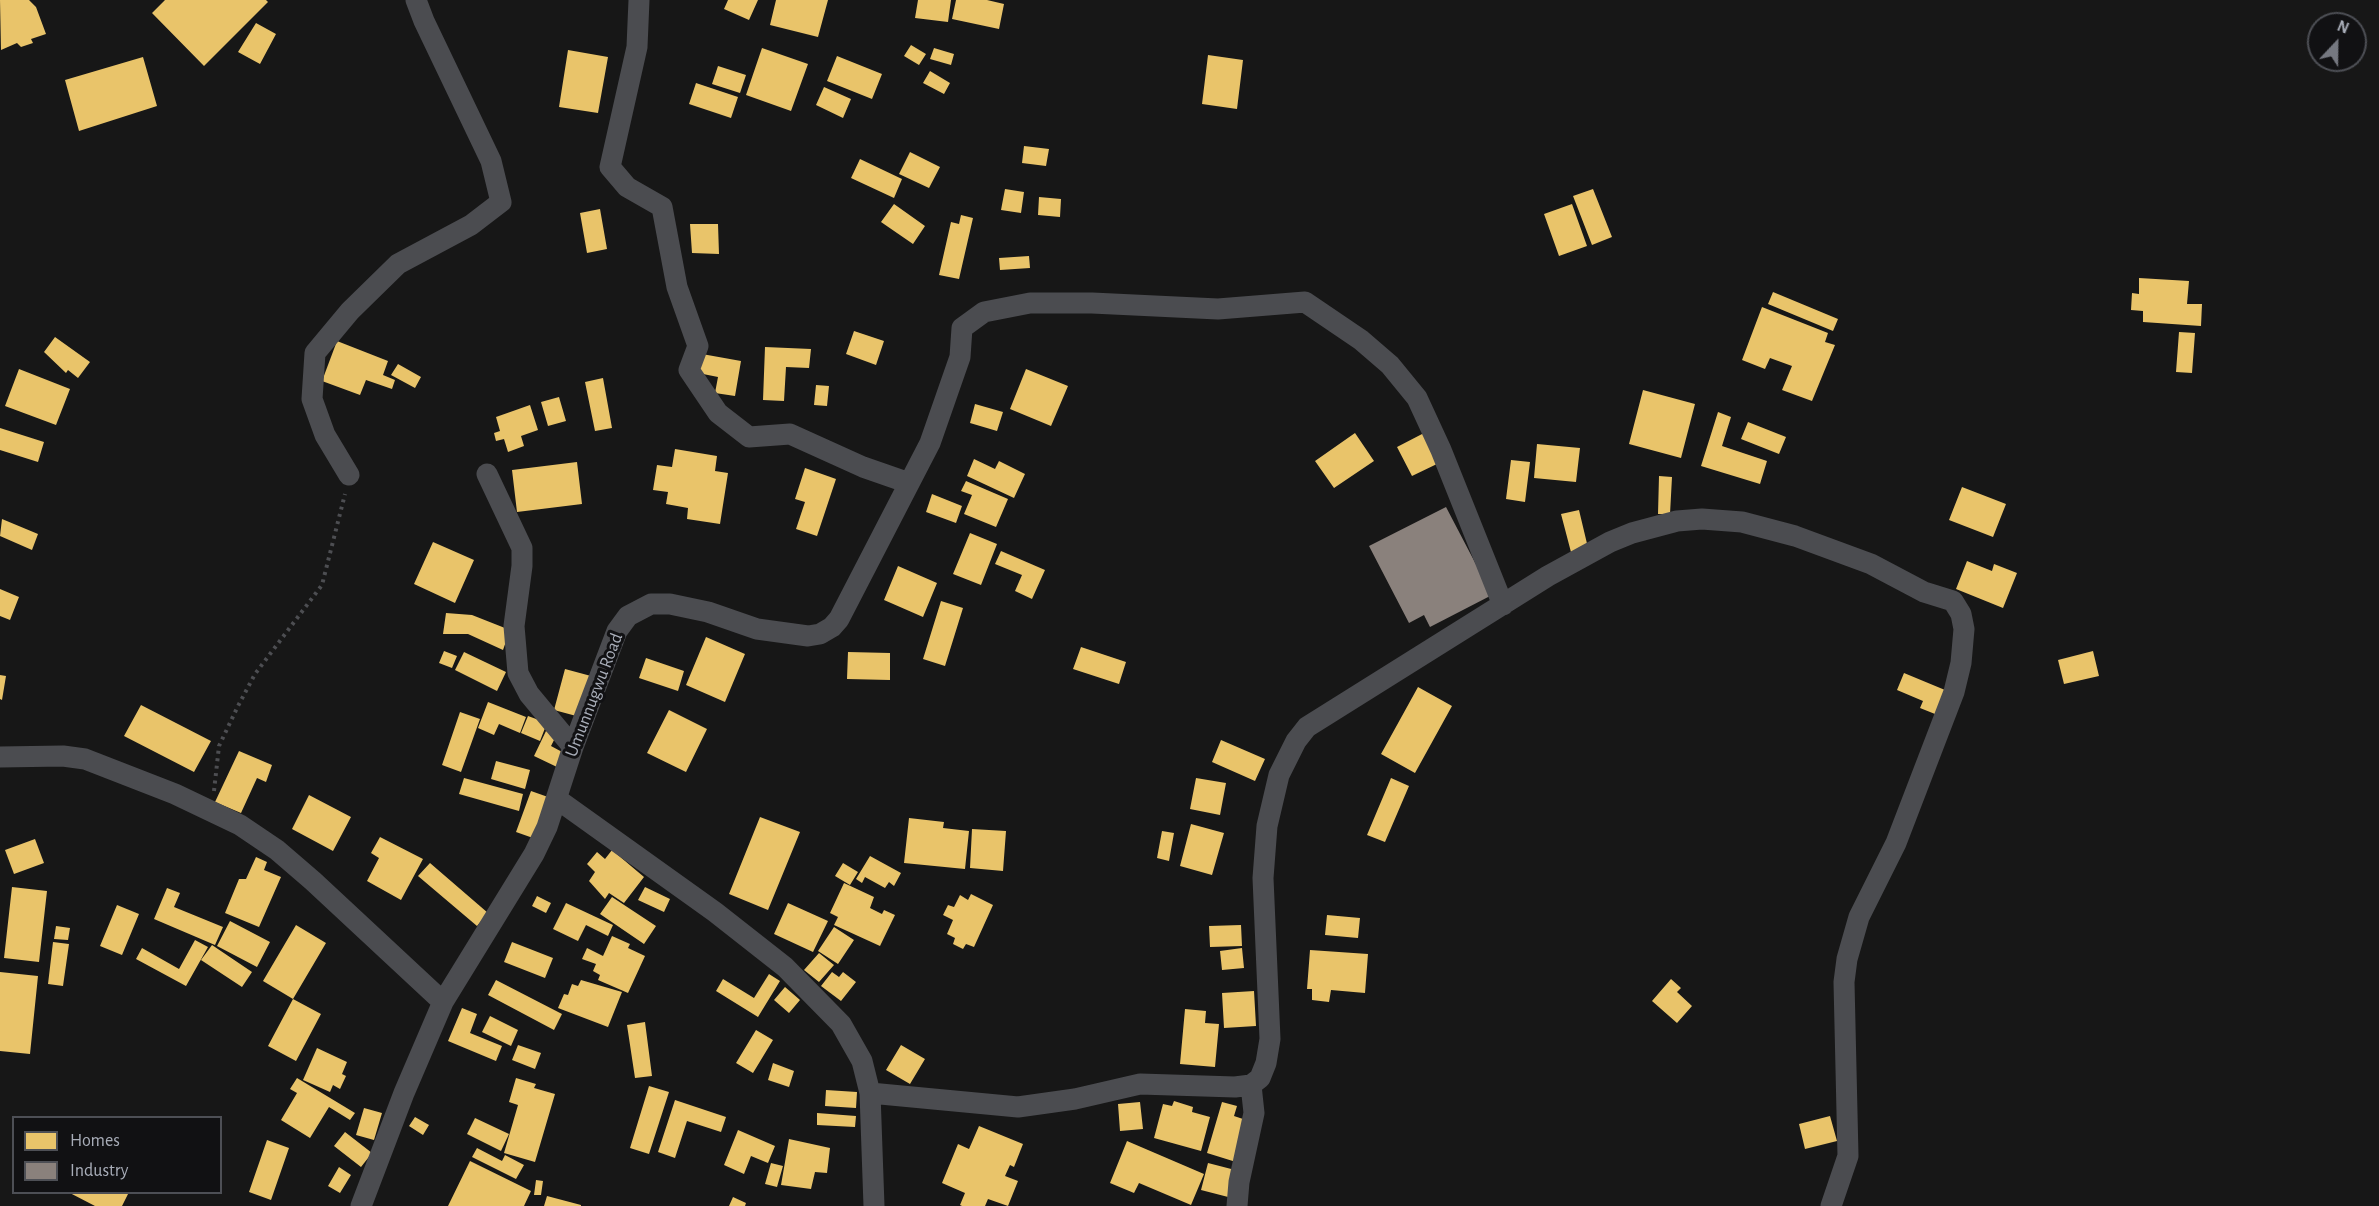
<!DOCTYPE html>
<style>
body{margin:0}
#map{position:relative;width:2379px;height:1206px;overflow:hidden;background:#171717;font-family:"Alegreya Sans",sans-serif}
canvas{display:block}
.legend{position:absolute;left:12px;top:1116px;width:210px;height:78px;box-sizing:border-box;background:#111113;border:2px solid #4d4f55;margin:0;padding:8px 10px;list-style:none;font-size:18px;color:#a8adb8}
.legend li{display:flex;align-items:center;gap:12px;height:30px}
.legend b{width:30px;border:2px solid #4d4f55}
.north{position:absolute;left:2307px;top:12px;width:60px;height:60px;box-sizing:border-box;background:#111113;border:2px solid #4d4f55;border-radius:50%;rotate:22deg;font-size:16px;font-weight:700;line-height:24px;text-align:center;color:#a8adb8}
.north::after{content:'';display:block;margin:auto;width:21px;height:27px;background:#757880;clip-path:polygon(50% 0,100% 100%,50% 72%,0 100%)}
</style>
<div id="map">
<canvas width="2379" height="1206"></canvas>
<ul class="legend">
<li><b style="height:16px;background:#e9c46a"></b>Homes</li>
<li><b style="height:16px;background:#8a817c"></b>Industry</li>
</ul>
<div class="north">N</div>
</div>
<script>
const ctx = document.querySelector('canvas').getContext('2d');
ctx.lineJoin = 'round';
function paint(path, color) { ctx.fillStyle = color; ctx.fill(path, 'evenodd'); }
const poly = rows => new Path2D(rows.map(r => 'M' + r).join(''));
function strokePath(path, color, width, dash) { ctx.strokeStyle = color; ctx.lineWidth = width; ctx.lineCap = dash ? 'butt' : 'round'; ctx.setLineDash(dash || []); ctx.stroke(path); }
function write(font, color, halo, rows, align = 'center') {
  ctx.font = font + ' "Alegreya Sans",sans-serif'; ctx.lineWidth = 6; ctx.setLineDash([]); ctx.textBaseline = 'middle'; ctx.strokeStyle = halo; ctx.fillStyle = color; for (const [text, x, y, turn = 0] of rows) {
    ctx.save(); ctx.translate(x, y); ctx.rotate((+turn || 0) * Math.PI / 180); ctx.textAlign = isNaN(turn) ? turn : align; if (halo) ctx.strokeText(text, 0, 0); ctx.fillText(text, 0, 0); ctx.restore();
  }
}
const homes = poly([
 [0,0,29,0,36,7,46,34,31,39,33,43,21,47,17,43,1,50],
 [165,0,266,0,268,2,204,66,152,13],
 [728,0,758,0,749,20,724,9],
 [776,0,828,0,818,37,770,25],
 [918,0,951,0,948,22,915,18],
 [956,0,987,0,1004,4,999,29,952,19],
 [256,23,276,34,260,64,238,52],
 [911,45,926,54,919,65,904,56],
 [762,48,808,64,791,111,746,95],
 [934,48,954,54,951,65,930,59],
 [568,50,608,57,598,113,559,107],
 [1208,55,1243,60,1237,109,1202,104],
 [837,56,882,74,872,99,827,81],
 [143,57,157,106,79,131,65,80],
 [718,66,746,75,740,93,712,84],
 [930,71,950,83,944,94,923,83],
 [696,83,738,97,731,118,689,104],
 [824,87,851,99,843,118,816,105],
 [1024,146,1049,149,1046,166,1022,163],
 [910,152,940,167,929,188,899,174],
 [860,159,902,179,894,198,851,178],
 [1005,189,1024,192,1021,213,1001,210],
 [1593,189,1612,237,1592,245,1573,196],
 [1039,197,1061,199,1060,217,1038,215],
 [894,204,925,226,913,244,881,222],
 [1572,204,1587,246,1559,256,1544,214],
 [600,209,607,249,587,253,580,213],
 [961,215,973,218,959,279,939,275,951,222,959,224],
 [690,224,718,224,719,254,692,253],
 [1029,256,1030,268,1000,270,999,258],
 [2139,278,2189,281,2187,304,2202,304,2201,326,2143,322,2143,311,2131,310,2132,293,2139,294],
 [1773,292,1838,319,1833,331,1768,304],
 [1762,307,1828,333,1825,342,1835,345,1812,401,1782,390,1792,366,1770,358,1765,369,1742,360],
 [854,331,884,341,876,365,846,354],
 [2179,332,2195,333,2192,373,2176,372],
 [55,337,90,362,78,378,68,370,66,373,44,352],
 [337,341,388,361,383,375,395,380,392,389,366,380,360,395,322,381],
 [765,347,811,349,809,368,786,367,784,401,763,400],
 [702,354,741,361,735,396,715,393,718,377,698,373],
 [398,364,421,377,415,388,391,375],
 [19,369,70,389,56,425,5,406],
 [1026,369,1068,386,1051,426,1010,409],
 [603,378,612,428,595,431,585,382],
 [816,385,829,386,827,406,814,405],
 [1643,390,1695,404,1681,458,1629,444],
 [559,397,566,421,548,426,541,402],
 [975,404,1003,412,997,431,970,423],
 [530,405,538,430,521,436,524,446,508,452,504,439,496,441,494,433,500,431,496,417],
 [1718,412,1731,417,1722,446,1767,461,1760,484,1701,466],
 [1748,422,1786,437,1779,454,1741,439],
 [0,428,44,442,38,462,0,450],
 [1355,433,1374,461,1334,488,1315,461],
 [1424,433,1439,463,1412,476,1397,447],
 [1537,444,1580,448,1576,482,1534,478],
 [675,449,717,456,715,471,728,473,720,524,687,519,688,508,666,504,668,492,653,490,657,465,672,467],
 [974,459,995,469,999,461,1025,474,1014,498,967,476],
 [1511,460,1530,462,1525,502,1506,499],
 [577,462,582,504,517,512,512,470],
 [805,468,836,479,817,536,796,529,805,502,795,499],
 [1659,476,1672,477,1670,514,1658,514],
 [966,481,1008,499,996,527,964,514,972,495,961,491],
 [1962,487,2006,504,1993,537,1949,520],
 [932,494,962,506,956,523,926,512],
 [1579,510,1589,552,1572,556,1561,514],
 [2,519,38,534,32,550,0,536],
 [970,533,997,544,981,585,953,574],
 [433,542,474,560,455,603,414,584],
 [1001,551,1045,570,1032,599,1015,591,1022,575,995,564],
 [1967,561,1992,571,1994,564,2017,573,2003,608,1956,589],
 [898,566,937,583,923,617,884,600],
 [0,589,19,597,10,620,0,616],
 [941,601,963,608,945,666,923,659],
 [446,613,472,615,510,630,503,650,468,634,443,634],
 [706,637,745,654,725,702,686,685],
 [1081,647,1126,662,1119,684,1073,669],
 [444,651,457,656,452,668,439,663],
 [2093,651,2099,676,2064,684,2058,660],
 [464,652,506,672,497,691,455,670],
 [848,652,890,653,890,680,847,679],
 [646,658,684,671,678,691,639,678],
 [565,669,591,676,580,717,554,710],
 [1904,673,1945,690,1935,714,1920,708,1923,701,1897,690],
 [0,675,6,676,2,700,0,699],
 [1418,687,1452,706,1415,773,1381,754],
 [488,702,526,717,520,733,499,724,494,735,478,728],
 [141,705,211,741,194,772,124,736],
 [669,710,707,729,686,772,647,753],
 [460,712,480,719,461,772,442,765],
 [528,716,547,723,540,741,521,733],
 [546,731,556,736,551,746,564,753,557,767,534,756],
 [1221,740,1265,759,1255,781,1212,762],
 [239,751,272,765,266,782,257,778,241,813,215,802],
 [496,761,530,770,525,789,491,779],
 [464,778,523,794,519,811,459,794],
 [1196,778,1226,783,1220,815,1190,809],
 [1391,778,1409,786,1385,842,1367,835],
 [531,791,548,797,533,838,516,832],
 [309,795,351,817,333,851,292,829],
 [760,817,800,832,768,910,729,894],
 [909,818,944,822,943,828,969,831,965,869,904,863],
 [1191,824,1224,833,1212,875,1180,866],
 [972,829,1006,831,1003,871,970,868],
 [1162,831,1174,833,1169,861,1157,858],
 [380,837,423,859,401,900,367,881,379,858,371,853],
 [35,839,44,863,14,874,5,850],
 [612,850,644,877,624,903,609,893,605,899,589,881,595,872,587,864,597,852,605,859],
 [870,856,901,873,894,886,889,882,885,888,865,877,862,883,856,879],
 [256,857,267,862,264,870,281,877,259,927,225,913,239,879,246,879],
 [430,863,488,913,477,926,418,876],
 [843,863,858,872,850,885,835,876],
 [844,883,874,897,870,908,882,914,884,910,895,915,880,946,834,925,838,917,830,913],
 [12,887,47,891,39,962,4,958],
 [645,887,670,899,664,912,638,900],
 [167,888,180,893,174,907,223,927,215,945,154,919],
 [971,894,993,905,974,947,966,944,963,949,953,944,955,938,947,934,953,920,943,915,948,905,954,907,960,895,968,900],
 [537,896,551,903,546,913,532,906],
 [612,897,656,926,644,944,600,914],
 [566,903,613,925,608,936,586,925,578,941,553,929],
 [788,903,828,921,813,952,774,934],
 [117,905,139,914,122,955,100,946],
 [1327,915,1360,918,1358,938,1325,935],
 [230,921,270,942,257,967,217,946],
 [296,925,326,943,293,999,263,981],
 [1241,925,1242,946,1210,947,1209,926],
 [56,926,70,928,68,940,54,939],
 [834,927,854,940,838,964,818,951],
 [612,936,630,944,628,948,645,956,628,993,598,980,600,975,593,971,596,964,582,959,587,948,603,956],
 [195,940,208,947,186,986,136,959,142,948,179,969],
 [53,942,69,944,63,986,48,984],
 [512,942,553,958,545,978,504,962],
 [212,945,252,972,242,987,201,960],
 [1242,948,1244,968,1222,970,1220,951],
 [1310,950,1368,954,1365,993,1331,990,1329,1002,1312,1000,1312,989,1307,989],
 [819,953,834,965,819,982,804,970],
 [0,972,38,976,30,1054,0,1051],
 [832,972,839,977,843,972,856,982,841,1001,821,986],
 [769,974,780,981,758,1017,716,991,723,979,754,998],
 [1671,979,1681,988,1677,992,1692,1006,1677,1023,1652,1001],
 [496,980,562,1014,554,1030,488,995],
 [581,980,622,992,608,1027,558,1008,564,994,568,995,572,984,578,986],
 [785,987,800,1000,789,1013,774,1000],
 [1254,991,1256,1026,1224,1028,1222,993],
 [293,999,321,1014,296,1061,268,1046],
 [462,1008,477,1014,470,1033,502,1046,496,1061,448,1041],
 [1185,1009,1206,1011,1205,1023,1219,1024,1215,1067,1180,1064],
 [490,1016,518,1030,511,1046,482,1032],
 [645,1022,652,1076,635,1078,627,1025],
 [756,1030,773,1040,753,1073,736,1063],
 [518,1045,541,1053,535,1069,512,1060],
 [901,1045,925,1059,910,1084,886,1070],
 [317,1048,347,1062,342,1074,346,1076,340,1089,333,1085,330,1092,303,1080],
 [773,1063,794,1071,789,1087,768,1080],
 [297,1078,355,1113,350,1120,329,1107,310,1138,281,1120,297,1093,290,1089],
 [516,1078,536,1084,534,1088,555,1094,535,1162,504,1153,518,1105,509,1102],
 [649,1086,669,1092,649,1154,630,1148],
 [826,1090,857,1092,856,1108,825,1106],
 [675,1100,726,1117,721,1132,687,1121,675,1158,658,1152],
 [1174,1101,1193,1107,1192,1112,1210,1117,1201,1151,1154,1138,1163,1104,1172,1106],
 [1140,1102,1143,1129,1120,1131,1118,1104],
 [1222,1102,1237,1106,1234,1116,1249,1121,1236,1162,1207,1153],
 [364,1108,382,1113,374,1140,356,1135],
 [817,1113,856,1116,855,1127,817,1125],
 [1830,1116,1837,1141,1805,1149,1799,1124],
 [415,1117,429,1125,423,1135,409,1126],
 [475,1118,509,1134,501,1151,467,1134],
 [979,1126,1023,1144,1014,1167,1010,1165,1005,1176,1018,1181,1008,1206,988,1199,985,1206,962,1206,960,1205,965,1193,942,1183,958,1144,969,1149],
 [738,1130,775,1146,768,1163,751,1156,744,1174,724,1165],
 [345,1132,372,1153,361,1167,334,1146],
 [789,1139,830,1148,827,1173,815,1172,811,1189,781,1185],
 [267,1140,289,1148,271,1200,249,1192],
 [1127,1141,1204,1174,1191,1205,1139,1183,1134,1193,1110,1183],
 [477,1148,502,1161,505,1155,524,1165,516,1179,472,1157],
 [470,1161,531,1191,524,1206,448,1206],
 [771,1163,783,1166,777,1187,765,1184],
 [1208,1163,1239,1171,1232,1198,1201,1190],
 [339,1167,351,1175,340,1193,328,1186],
 [536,1180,543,1181,541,1195,534,1195],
 [68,1192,129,1192,122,1206,95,1206],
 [547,1196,581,1205,581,1206,544,1206],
 [733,1197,746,1203,745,1206,729,1206]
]);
const industry = poly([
 [1446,507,1492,595,1430,627,1424,615,1409,623,1369,546]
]);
const path = poly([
 [214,791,219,746,238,706,255,674,322,585,345,494]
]);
const minor = poly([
 [639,0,637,47,610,167,627,187,662,207,677,287,698,346,689,370,718,413,749,437,790,434,863,467,909,483],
 [487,474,522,548,522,566,514,626,518,673,529,694,573,747],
 [349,475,325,435,312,399,315,353,350,311,398,264,471,225,501,202,491,161,424,21,416,0],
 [0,757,63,756,85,759,175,794,240,825,277,850,313,881,443,1002],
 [557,799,715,912,785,967,841,1024,862,1061,870,1093,874,1206],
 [870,1093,1018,1107,1075,1099,1140,1084,1235,1087,1251,1085,1260,1078,1266,1063,1270,1039,1263,878,1267,826,1279,775,1296,741,1307,727,1548,576,1610,542,1632,533,1677,521,1702,519,1742,522,1795,536,1871,564,1924,592,1953,601,1961,614,1964,629,1961,663,1954,692,1896,843,1859,917,1847,959,1844,982,1848,1156,1831,1206],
 [361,1206,404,1093,443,1002,534,854,547,827,573,747,617,631,628,616,651,604,670,604,708,612,757,629,808,636,820,634,832,627,839,619,930,443,960,357,962,328,984,312,1030,303,1092,303,1218,309,1305,302,1361,340,1390,365,1417,398,1441,450,1503,605],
 [1237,1206,1239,1182,1254,1113,1251,1085]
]);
const streetNames = [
 ["Umunnugwu Road",594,695,-69]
];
paint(homes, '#e9c46a');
paint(industry, '#8a817c');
strokePath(path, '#4d4e52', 4, [3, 4.5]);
strokePath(minor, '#4b4c50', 21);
write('18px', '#a8adb8', '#111113', streetNames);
</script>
